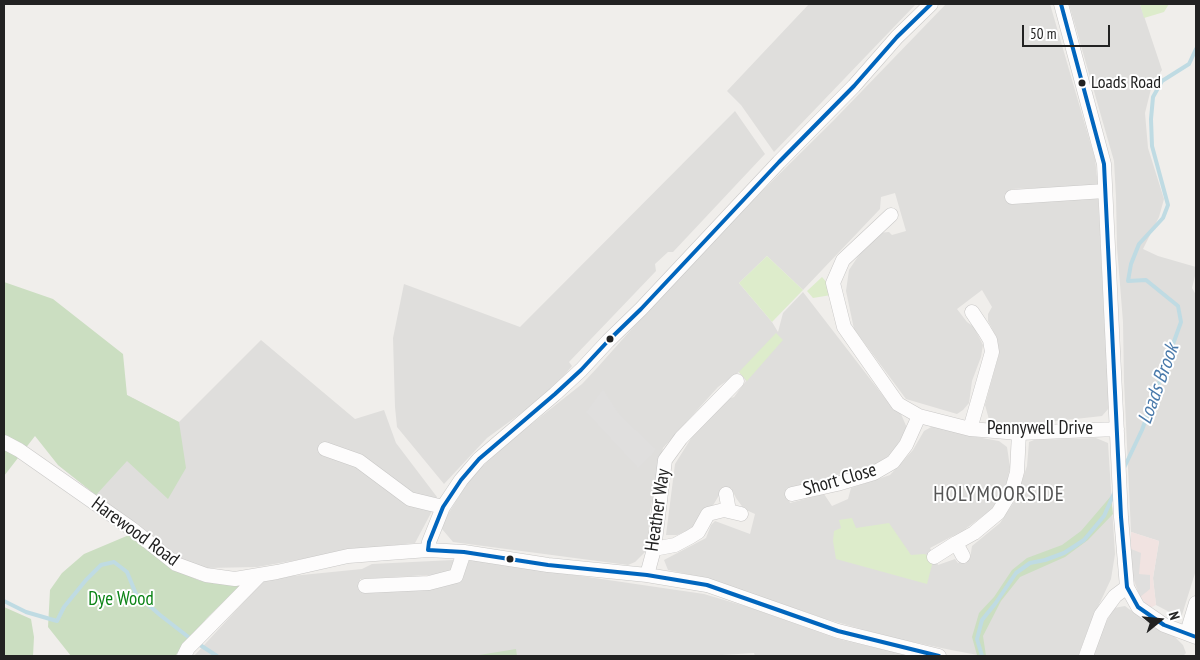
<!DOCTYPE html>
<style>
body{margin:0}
#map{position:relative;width:1200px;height:660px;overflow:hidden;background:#f0eeeb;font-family:"PT Sans Narrow",sans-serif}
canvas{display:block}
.frame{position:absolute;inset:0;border:5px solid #222;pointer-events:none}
.north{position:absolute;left:1135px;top:595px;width:50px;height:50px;-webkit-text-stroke:4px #fff;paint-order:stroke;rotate:73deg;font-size:14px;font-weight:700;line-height:20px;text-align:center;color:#222}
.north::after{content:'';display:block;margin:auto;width:18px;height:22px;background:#222;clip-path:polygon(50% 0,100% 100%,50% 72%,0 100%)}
.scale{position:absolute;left:1022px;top:25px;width:88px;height:22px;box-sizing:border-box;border:2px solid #222;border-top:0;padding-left:6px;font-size:15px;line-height:18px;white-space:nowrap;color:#222;-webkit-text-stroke:4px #fff;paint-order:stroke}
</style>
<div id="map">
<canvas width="1200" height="660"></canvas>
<div class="frame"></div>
<div class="north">N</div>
<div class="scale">50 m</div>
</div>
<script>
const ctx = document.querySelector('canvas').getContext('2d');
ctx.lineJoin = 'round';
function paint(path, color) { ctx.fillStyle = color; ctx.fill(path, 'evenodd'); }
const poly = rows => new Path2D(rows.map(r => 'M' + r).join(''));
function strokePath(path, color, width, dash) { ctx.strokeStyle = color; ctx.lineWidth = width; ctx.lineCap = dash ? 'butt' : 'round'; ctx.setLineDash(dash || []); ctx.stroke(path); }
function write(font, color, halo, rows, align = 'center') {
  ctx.font = font + ' "PT Sans Narrow",sans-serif'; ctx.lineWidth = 4; ctx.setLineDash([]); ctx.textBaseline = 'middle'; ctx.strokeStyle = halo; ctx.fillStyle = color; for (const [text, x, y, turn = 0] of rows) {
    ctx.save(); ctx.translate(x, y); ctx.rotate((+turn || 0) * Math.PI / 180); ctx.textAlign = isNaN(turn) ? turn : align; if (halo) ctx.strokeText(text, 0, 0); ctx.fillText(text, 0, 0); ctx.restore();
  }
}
const residential = poly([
 [809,4,916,4,774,152,741,105,727,91],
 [946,4,1050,4,1095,159,1098,186,1011,189,1009,204,1098,196,1109,408,1102,416,1030,424,990,423,985,405,999,354,996,336,988,321,988,314,992,307,982,290,957,309,967,322,974,327,983,345,981,357,972,381,969,403,963,410,957,414,906,399,854,329,846,291,849,270,861,252,878,233,889,232,892,235,906,231,895,193,881,197,880,209,803,290,767,256,739,283,772,322,778,332,783,313,803,292,891,406,901,414,907,428,893,453,874,465,786,489,790,503,824,494,832,506,848,499,851,488,890,475,913,450,924,431,935,425,971,436,999,441,1007,447,1010,467,1005,490,991,510,964,530,930,548,938,565,955,559,958,563,970,559,972,546,1000,523,1016,499,1027,466,1029,442,1034,440,1096,438,1108,443,1115,554,1111,579,1090,624,1078,656,983,656,951,650,889,637,826,619,705,578,668,570,664,560,706,538,711,525,715,521,750,534,755,514,744,509,736,498,731,488,721,492,712,507,694,528,677,535,666,535,675,464,695,432,728,399,734,397,746,381,739,372,718,387,663,448,650,511,647,550,635,562,628,565,453,542,442,529,445,519,471,477,510,441,582,384,597,368,645,314,741,212,833,121],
 [1069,4,1140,4,1162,70,1152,85,1145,113,1148,148,1164,199,1159,217,1143,249,1158,256,1196,267,1196,272,1192,288,1196,295,1196,570,1181,618,1156,605,1153,578,1159,541,1131,532,1124,381,1123,322,1117,247,1116,197,1114,161],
 [735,111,765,154,673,252,668,252,655,264,656,271,569,362,572,366,558,383,531,406,487,438,444,484,397,427,395,407,393,338,404,284,520,327],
 [261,340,355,419,384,410,396,443,437,497,431,513,415,543,360,549,257,567,207,568,176,559,58,465,127,395,179,422],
 [453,560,453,569,445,574,360,579,361,591,460,579,469,560,492,563,704,594,748,607,838,639,911,656,755,656,754,653,706,656,194,656,263,581,292,576,362,569,372,564],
 [1125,606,1153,627,1174,636,1183,645,1186,653,1183,656,1091,656,1096,640,1114,608]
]);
const commercial = poly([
 [1131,532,1159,541,1153,578,1156,605,1150,608,1140,597,1131,572]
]);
const grass = poly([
 [1140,4,1169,4,1164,12,1144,18],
 [767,256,803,290,772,322,739,283],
 [822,277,830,286,831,295,813,298,807,291],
 [776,333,783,340,747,381,739,372],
 [852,518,856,528,889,523,911,555,924,554,934,557,927,584,836,559,833,541,834,531,841,528,839,520]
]);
const forest = poly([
 [4,282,53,299,123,354,127,395,179,422,186,468,168,499,127,461,96,495,58,465,35,436,4,476],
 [1111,496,1113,514,1088,540,1065,557,1020,577,1001,601,983,636,986,656,977,655,972,637,979,613,994,597,1012,570,1027,558,1062,545,1081,531],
 [129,535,172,568,198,580,218,584,242,584,207,618,175,656,71,656,48,627,50,590,62,573,84,554],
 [4,607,31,619,34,637,33,656,4,656],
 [516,649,517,656,473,656]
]);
const parking = poly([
 [603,389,619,414,656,449,652,455,638,468,586,412],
 [1131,549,1141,553,1139,574,1150,575,1150,589,1140,597,1131,572]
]);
const stream = poly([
 [1123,470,1142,430,1181,322,1178,306,1146,280,1128,281,1131,264,1139,244,1163,218,1168,205,1152,146,1151,119,1153,97,1162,81,1189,64,1196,49],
 [4,601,26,612,57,621,64,607,86,580,101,565,114,562,127,572,136,594,160,615,191,639],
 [197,643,217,656],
 [982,656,977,639,982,620,995,604,1016,573,1030,563,1045,560,1064,553,1084,540,1104,516,1115,491]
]);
const minor = poly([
 [1061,4,1104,164,1121,517,1127,587,1138,607,1164,625,1196,637],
 [1012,197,1105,191],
 [891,215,843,260,833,283,844,327,898,404,919,416,970,429,1019,433,1117,429],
 [970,429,992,352,990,340,984,330,972,312],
 [4,442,19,450,132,529,176,564,206,575,235,579,277,572,348,556,428,550,464,552,548,565,647,575,707,585,838,631,939,656],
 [325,449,359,461,410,499,443,507],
 [726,494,729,511],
 [792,494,837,484,874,473,893,462,906,445,919,416],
 [956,543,963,556],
 [654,549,675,545,690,537,698,532,708,514,724,510,741,514],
 [428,550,429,542,443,507,461,480,479,459,555,394,581,370,608,341,641,309,779,162,854,86,897,37,931,4],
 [934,557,956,543,974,533,998,513,1012,490,1017,472,1019,433],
 [647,575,654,549,665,460,681,438,737,381],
 [365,586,429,583,456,576,464,552],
 [1187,633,1196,603],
 [184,656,188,648,199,637,259,576],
 [1086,656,1101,615,1115,596,1127,587]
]);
const bus1 = poly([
 [931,4,897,37,854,86,779,162,641,309,608,341,581,370,555,394,479,459,461,480,443,507,429,542,428,550,464,552,548,565,647,575,707,585,838,631,939,656],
 [1061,4,1104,164,1121,517,1127,587,1138,607,1164,625,1196,637]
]);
const markers = [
 [1082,83,4.5,"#222"],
 [610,339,4.5,"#222"],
 [510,559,4.5,"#222"]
];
const busNames = [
 ["Loads Road",1091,83]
];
const streetNames = [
 ["Pennywell Drive",1040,429],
 ["Short Close",840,480,-16],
 ["Heather Way",658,510,-82],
 ["Harewood Road",135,532,36]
];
const parkNames = [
 ["Dye Wood",121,600]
];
const waterNames = [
 ["Loads Brook",1159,384,-70]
];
const quarterNames = [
 ["HOLYMOORSIDE",999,495]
];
paint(residential, '#dfdedc');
paint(commercial, '#f1e3e1');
paint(grass, '#ddeccb');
paint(forest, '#cbdec1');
paint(parking, '#e0dfde');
strokePath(stream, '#bfdbe3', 4);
strokePath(minor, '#c9c8c7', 15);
strokePath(minor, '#fdfcfc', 14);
strokePath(bus1, '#0065bd', 4);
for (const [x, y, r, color] of markers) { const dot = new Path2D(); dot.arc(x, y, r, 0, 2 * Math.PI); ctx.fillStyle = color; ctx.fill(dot); strokePath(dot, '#fff', 2); }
write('18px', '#222', '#fff', busNames, 'left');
write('19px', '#222', '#fff', streetNames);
write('19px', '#0c8416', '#fff', parkNames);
write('italic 20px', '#4a7aab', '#fff', waterNames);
ctx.letterSpacing = '1px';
write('21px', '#555', '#fff', quarterNames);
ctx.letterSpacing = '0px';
</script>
